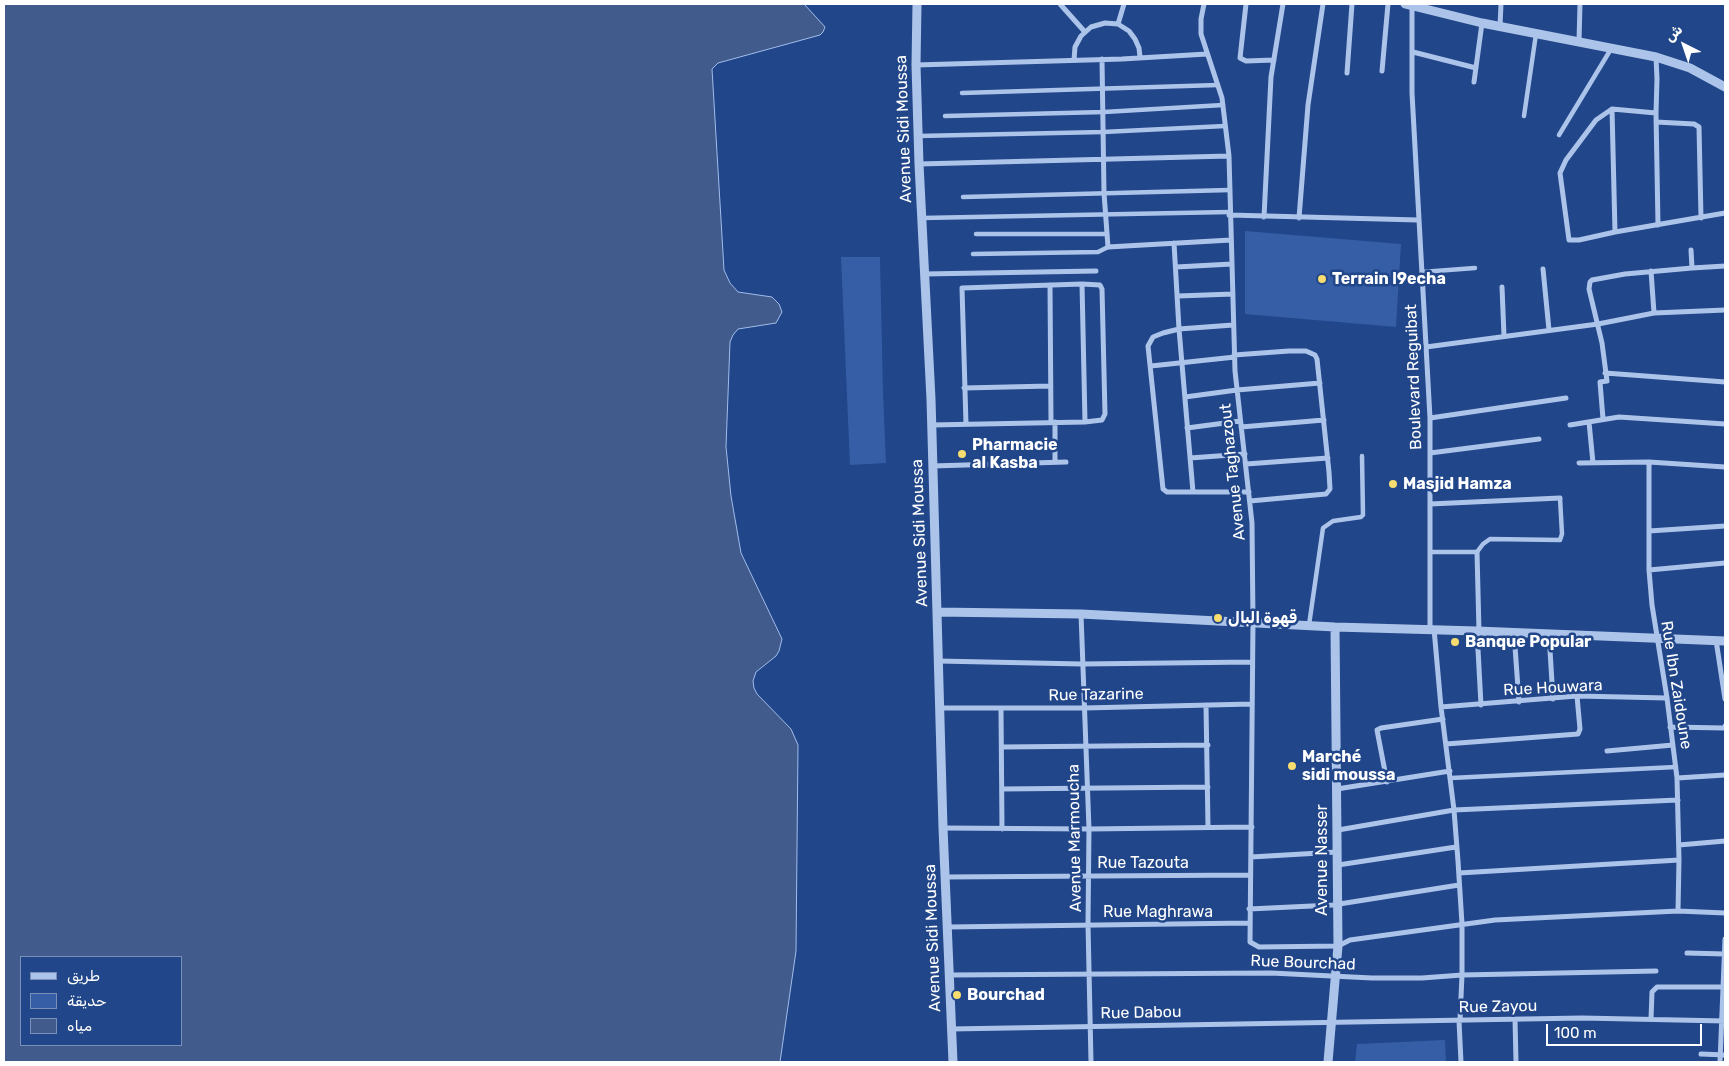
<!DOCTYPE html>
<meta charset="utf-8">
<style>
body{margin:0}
#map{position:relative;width:1729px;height:1066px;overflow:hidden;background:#214689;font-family:Rubik,Cairo,sans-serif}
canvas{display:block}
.frame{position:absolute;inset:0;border:5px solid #fff;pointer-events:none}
.legend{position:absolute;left:20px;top:956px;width:162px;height:90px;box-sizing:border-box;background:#214689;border:1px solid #7a90b8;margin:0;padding:6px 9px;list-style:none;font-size:15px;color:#fff}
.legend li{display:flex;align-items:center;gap:10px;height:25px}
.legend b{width:25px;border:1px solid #7a90b8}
.north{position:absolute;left:1659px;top:20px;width:50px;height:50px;-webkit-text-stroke:4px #214689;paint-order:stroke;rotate:319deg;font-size:14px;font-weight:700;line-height:20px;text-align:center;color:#fff}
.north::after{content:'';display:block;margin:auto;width:18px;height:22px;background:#fff;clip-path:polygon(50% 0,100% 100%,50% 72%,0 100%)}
.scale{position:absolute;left:1546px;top:1024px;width:156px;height:22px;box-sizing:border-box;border:2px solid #fff;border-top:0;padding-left:6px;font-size:15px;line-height:18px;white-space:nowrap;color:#fff;-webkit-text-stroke:4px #214689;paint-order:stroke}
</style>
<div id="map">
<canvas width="1729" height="1066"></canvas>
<div class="frame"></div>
<ul class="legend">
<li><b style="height:6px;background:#adc4ea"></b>طريق</li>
<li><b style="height:14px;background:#355ea7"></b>حديقة</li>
<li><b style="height:14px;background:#415b8d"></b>مياه</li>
</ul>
<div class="north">ش</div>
<div class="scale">100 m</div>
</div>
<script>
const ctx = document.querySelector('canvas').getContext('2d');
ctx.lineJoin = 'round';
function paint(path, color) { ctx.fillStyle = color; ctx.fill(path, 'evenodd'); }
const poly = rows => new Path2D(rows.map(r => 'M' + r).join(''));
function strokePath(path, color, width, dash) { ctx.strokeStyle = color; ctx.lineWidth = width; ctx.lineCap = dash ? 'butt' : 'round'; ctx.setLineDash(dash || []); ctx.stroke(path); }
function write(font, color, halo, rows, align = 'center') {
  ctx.font = font + ' Rubik,Cairo,sans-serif'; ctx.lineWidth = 5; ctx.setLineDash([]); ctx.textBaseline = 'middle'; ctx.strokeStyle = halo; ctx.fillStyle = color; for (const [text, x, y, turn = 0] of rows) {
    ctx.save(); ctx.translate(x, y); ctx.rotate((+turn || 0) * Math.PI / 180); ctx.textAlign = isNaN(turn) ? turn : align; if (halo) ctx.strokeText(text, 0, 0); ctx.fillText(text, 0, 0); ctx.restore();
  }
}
const green = poly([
 [1245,231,1401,244,1396,327,1245,314],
 [841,257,880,257,883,393,886,463,850,465],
 [1445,1040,1446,1062,1355,1062,1357,1044]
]);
const water = poly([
 [4,4,804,4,825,27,823,32,820,35,718,63,712,69,724,270,730,283,738,292,772,297,779,304,782,312,776,323,738,329,733,335,730,342,726,447,731,496,741,553,782,639,779,651,776,656,756,672,753,681,754,688,757,694,791,729,798,745,796,951,780,1062,4,1062,4,4],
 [21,957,181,957,181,1045,21,1045,21,957]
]);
const pedestrian = poly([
 [962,93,1218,85],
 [945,116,1104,112,1223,105],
 [1524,116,1536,34],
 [1559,135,1611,49],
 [918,136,1103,132,1225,126],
 [963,197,1230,190],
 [922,218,1229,212],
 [976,234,1107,234],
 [973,254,1098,252,1108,247],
 [1422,272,1475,268],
 [1431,552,1477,552,1483,544,1490,539,1560,540,1562,534,1560,498],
 [1309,625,1323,528,1333,521,1361,517,1363,515,1362,456],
 [1451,778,1676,767]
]);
const minor = poly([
 [1060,4,1085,32],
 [1204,4,1201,19,1201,34,1222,98,1229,156,1235,371,1252,523,1253,622,1250,942,1259,947,1338,946,1350,940,1495,920,1678,911,1725,913],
 [1246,4,1240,58,1246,61,1274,60],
 [1412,4,1412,93,1430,418,1430,629],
 [1118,24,1124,4],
 [1500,26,1501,4],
 [1579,41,1580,4],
 [1413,52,1476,68],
 [1656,57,1657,79,1656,113,1658,225],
 [1102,59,1104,193,1108,247,1231,240],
 [1074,60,1075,47,1081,36,1091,27,1105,23,1118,24,1129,31,1135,39,1139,48,1140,57],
 [916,65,1122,59,1207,54],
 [1382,71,1388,4],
 [1347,73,1352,4],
 [1474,82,1482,23],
 [1612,109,1615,232],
 [1656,113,1612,109,1596,120,1566,160,1560,173,1569,240,1579,240,1615,232,1725,213],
 [1656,122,1694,124,1699,127,1701,218],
 [919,164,1229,156],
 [1229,215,1418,220],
 [1264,217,1271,77,1283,4],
 [1299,218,1308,105,1323,4],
 [1174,243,1179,329,1193,492,1249,492],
 [1691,250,1692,268,1725,266],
 [1176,267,1232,264],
 [1543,269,1549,330],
 [1651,271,1654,313],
 [924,274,1096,271],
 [1082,284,1085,422],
 [1050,285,1051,422],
 [1502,287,1504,336],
 [1178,296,1233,294],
 [1426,347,1598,324,1654,313,1725,310],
 [1234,355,1289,351,1306,351,1315,355,1317,359,1329,472,1330,489,1326,494,1250,501],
 [1151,366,1235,357],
 [1605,373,1725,382],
 [964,388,1050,386],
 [1185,397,1237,390,1320,383],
 [1430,418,1566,398],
 [1603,419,1600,382,1607,381,1602,343,1589,289,1590,282,1592,280,1625,274,1692,268],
 [1589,422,1593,463],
 [931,425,1085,422,1102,420,1105,414,1102,289,1100,285,1082,284,962,288,966,424],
 [1570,425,1619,417,1725,424],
 [1241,427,1324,420],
 [1187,428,1240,421],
 [1430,453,1539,439],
 [1190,458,1245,454],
 [1055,462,1055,422],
 [1649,462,1649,570,1652,605,1667,698,1677,778,1679,860,1678,911],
 [1579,463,1649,462,1725,467],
 [1246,464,1328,458],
 [932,466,1066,462],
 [1193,492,1167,492,1163,489,1148,346,1153,337,1163,333,1179,329,1233,325],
 [1430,504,1560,498],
 [1649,531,1725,526],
 [1477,552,1479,631],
 [1649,570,1725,563],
 [1081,614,1089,829,1088,924,1091,1062],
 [1434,629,1441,707,1454,810,1458,861,1462,924,1462,975,1460,1020],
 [1477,631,1481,705],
 [1514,633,1519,702],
 [1549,634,1553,699],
 [1716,640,1725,699],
 [938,661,1082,664,1252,662],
 [1206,705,1208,827],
 [1441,707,1577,696,1667,698],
 [940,708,1084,708,1252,704],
 [1001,708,1002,829],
 [1670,727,1724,728,1725,726],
 [1446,744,1578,734,1580,729,1577,696],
 [1002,747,1208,745],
 [1607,751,1673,745],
 [1677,778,1725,775],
 [1387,782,1377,730,1381,728,1443,719],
 [1002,789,1208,787],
 [1337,789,1450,771],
 [943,828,1089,829,1252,827],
 [1338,830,1454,810,1678,800],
 [1679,845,1725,841],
 [1251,857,1337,852],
 [1338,865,1456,847],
 [1459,873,1679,860],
 [945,877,1250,875],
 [1249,909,1333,905,1459,885],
 [948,927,1249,923],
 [1687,953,1725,954],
 [949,975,1271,973,1372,978,1422,978,1462,975,1656,971],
 [1515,1019,1516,1062],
 [1651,1019,1652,992,1657,987,1725,987],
 [1459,1021,1461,1062],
 [951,1029,1582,1018,1725,1021],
 [1701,1054,1725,1055],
 [1720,1062,1725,939]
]);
const tertiary = poly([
 [917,4,916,65,919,164,931,399,943,828,953,1062],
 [1405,4,1482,23,1656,57,1690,68,1725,87],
 [937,612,1081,614,1335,627,1477,631,1725,641],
 [1328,1062,1338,946,1335,627]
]);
const markers = [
 [1322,279,5,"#f7dc6f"],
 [962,454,5,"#f7dc6f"],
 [1393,484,5,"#f7dc6f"],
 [1218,618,5,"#f7dc6f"],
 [1455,642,5,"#f7dc6f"],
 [1292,766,5,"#f7dc6f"],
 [957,995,5,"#f7dc6f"]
];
const streetNames = [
 ["Avenue Sidi Moussa",904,129,-92],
 ["Boulevard Reguibat",1414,377,-92],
 ["Avenue Taghazout",1233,472,-96],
 ["Avenue Sidi Moussa",920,533,-92],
 ["Rue Ibn Zaidoune",1676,685,81],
 ["Rue Houwara",1553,688,-3],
 ["Rue Tazarine",1096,695,-1],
 ["Avenue Marmoucha",1075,838,-91],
 ["Avenue Nasser",1322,860,-90],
 ["Rue Tazouta",1143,863],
 ["Rue Maghrawa",1158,912],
 ["Avenue Sidi Moussa",933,938,-92],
 ["Rue Bourchad",1303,963,2],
 ["Rue Zayou",1498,1007,-1],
 ["Rue Dabou",1141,1013,-1]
];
const poiNames = [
 ["Terrain l9echa",1332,279],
 ["Pharmacie",972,445],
 ["al Kasba",972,463],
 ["Masjid Hamza",1403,484],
 ["قهوة البال",1228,618],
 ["Banque Popular",1465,642],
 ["Marché",1302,757],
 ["sidi moussa",1302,775],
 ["Bourchad",967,995]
];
paint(green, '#355ea7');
paint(water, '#415b8d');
strokePath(water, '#a1bdec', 1);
strokePath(pedestrian, '#adc4ea', 4.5);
strokePath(minor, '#adc4ea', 5);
strokePath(tertiary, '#adc4ea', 9);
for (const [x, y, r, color] of markers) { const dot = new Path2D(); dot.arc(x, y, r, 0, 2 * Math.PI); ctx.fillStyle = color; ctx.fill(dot); strokePath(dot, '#214689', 2); }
write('16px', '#fff', '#214689', streetNames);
write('bold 16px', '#fff', '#214689', poiNames, 'left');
</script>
